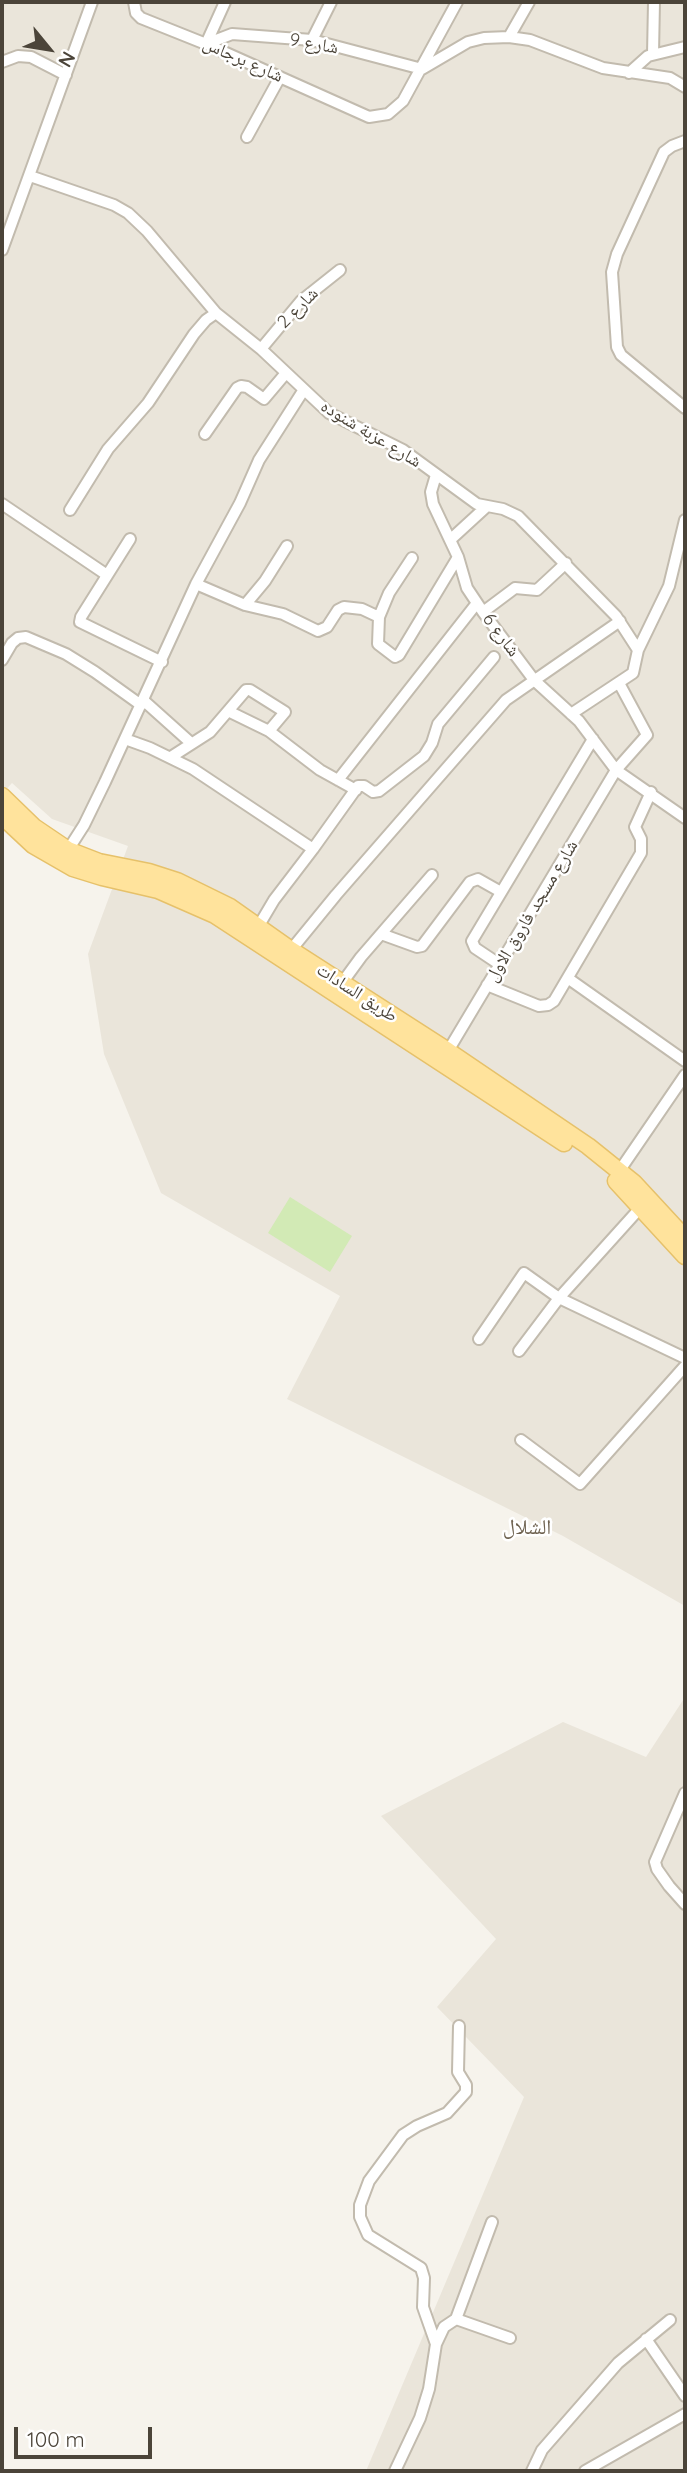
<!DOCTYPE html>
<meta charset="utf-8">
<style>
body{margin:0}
#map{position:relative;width:687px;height:2473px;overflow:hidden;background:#f6f3ec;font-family:Quicksand,sans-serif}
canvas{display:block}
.frame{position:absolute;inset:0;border:4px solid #4b4439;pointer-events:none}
.north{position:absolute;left:14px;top:14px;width:70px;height:70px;-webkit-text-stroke:5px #fff;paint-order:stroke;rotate:120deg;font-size:19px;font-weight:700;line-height:28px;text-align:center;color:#4b4439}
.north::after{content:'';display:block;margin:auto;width:24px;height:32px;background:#4b4439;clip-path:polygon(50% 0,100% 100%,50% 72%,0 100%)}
.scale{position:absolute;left:14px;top:2427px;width:138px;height:32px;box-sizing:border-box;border:4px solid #4b4439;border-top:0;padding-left:9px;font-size:21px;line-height:24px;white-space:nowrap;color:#4b4439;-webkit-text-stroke:5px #fff;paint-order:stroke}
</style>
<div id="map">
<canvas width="687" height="2473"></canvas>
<div class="frame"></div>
<div class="north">N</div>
<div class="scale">100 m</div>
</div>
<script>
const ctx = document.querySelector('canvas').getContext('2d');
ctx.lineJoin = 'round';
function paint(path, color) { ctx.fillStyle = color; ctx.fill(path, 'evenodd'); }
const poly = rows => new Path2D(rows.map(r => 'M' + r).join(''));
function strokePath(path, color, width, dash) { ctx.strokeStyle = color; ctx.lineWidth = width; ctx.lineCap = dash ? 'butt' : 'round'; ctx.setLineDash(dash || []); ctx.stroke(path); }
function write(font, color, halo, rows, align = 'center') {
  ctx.font = font + ' Quicksand,"Noto Naskh Arabic",sans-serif'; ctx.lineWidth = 5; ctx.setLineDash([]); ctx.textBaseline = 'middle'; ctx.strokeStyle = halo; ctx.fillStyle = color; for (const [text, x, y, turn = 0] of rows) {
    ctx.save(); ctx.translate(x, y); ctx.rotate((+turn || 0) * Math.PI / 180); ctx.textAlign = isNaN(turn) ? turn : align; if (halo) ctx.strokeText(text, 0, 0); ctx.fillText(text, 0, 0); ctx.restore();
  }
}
const residential = poly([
 [2,2,685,2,685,1606,563,1536,287,1399,340,1296,161,1193,104,1054,88,954,128,846,52,819,12,783,2,794],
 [685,1697,685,2471,366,2471,524,2097,437,2007,496,1939,381,1816,563,1722,646,1757]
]);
const green = poly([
 [290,1197,352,1236,330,1272,268,1233]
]);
const street = poly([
 [134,2,136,13,141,18,206,44,369,117,388,114,403,101,457,2],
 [509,37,529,2],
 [312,40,331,2],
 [206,44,232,34,312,40,422,69,468,42,484,38,509,37,530,40,603,68,670,78,685,87],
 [206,44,225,2],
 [653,54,654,2],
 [2,62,18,56,31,57,66,75],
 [629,73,648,56,685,47],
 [247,137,280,77],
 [685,141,672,146,664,152,617,254,612,272,617,347,621,355,685,408],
 [30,176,114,205,128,213,147,231,216,313,261,349,329,413,403,450,477,504,503,509,518,516,616,616,638,650],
 [2,250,92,2],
 [261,349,301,301,340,270],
 [205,434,237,388,241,386,247,387,264,399,286,373],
 [436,475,431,492,433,504,458,557,467,588,483,612,534,680,579,721,616,770,685,818],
 [2,504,107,575],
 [70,510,108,449,148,403,194,334,206,320,216,313],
 [130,539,81,617,80,622,162,662],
 [450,540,486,507],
 [412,558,389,593,379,617,378,644,395,657,399,655,458,557],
 [196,584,245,605,283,614,318,631,327,627,338,610,344,607,362,609,379,617],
 [245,605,265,581,287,546],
 [483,612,515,588,537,590,566,563],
 [2,660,12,643,18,638,26,637,66,654,95,672,141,705],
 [143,700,191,743],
 [228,711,269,731,320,770,356,790],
 [571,714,633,673,638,650,669,586,685,520],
 [125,739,150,748,193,769,313,849,274,900,258,927],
 [171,757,210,732,246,690,250,690,285,712,269,731],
 [338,780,477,603],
 [313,849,358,786,364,786,373,792,379,791,424,756,432,743,438,724,494,657],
 [68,850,84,825,105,782,196,584,240,503,259,460,303,391],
 [381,934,417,947,422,946,470,882,478,879,501,892],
 [291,950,336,895,506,700,620,621],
 [499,964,475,948,472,941,593,739],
 [569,979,685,1061],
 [342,983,361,957,432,875],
 [487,985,539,1006,548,1005,554,1001,641,853,641,839,635,827,651,792],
 [448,1051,616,770,647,735,619,683],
 [620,1170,685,1075],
 [479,1339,524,1273,559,1298,685,1358],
 [519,1351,559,1298,641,1207],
 [521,1440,580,1484,685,1366],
 [685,1793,655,1862,657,1869,669,1886,685,1904],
 [456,2319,492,2222],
 [646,2339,685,2396],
 [436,2344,423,2307,424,2278,421,2268,368,2235,360,2217,360,2205,369,2181,403,2135,417,2126,447,2113,466,2092,466,2085,458,2072,459,2026],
 [395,2471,420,2418,429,2389,436,2344,444,2327,456,2319,510,2338],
 [532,2471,542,2450,618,2363,670,2320],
 [585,2471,685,2414]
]);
const primary = poly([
 [2,796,34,827,68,850,99,862,149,872,177,881,230,907,291,950,448,1051,588,1146,634,1183,685,1238],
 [2,816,33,845,73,868,102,877,158,890,215,915,564,1143],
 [616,1181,685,1256]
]);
const streetNames = [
 ["شارع 9",314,44,10],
 ["شارع برجاس",243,60,24],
 ["شارع 2",298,308,-45],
 ["شارع عزبة شنوده",371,434,31],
 ["شارع 6",501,635,53],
 ["شارع مسجد فاروق الاول",532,911,-59],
 ["طريق السادات",357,993,33]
];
const quarterNames = [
 ["الشلال",527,1528]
];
paint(residential, '#eae5da');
paint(green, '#d2eab5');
strokePath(street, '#c2bbae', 14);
strokePath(primary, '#e6c16a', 19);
strokePath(street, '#fff', 10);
strokePath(primary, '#ffe39c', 16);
write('18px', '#4b4439', '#fff', streetNames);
write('21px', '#6e6250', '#fff', quarterNames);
</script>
